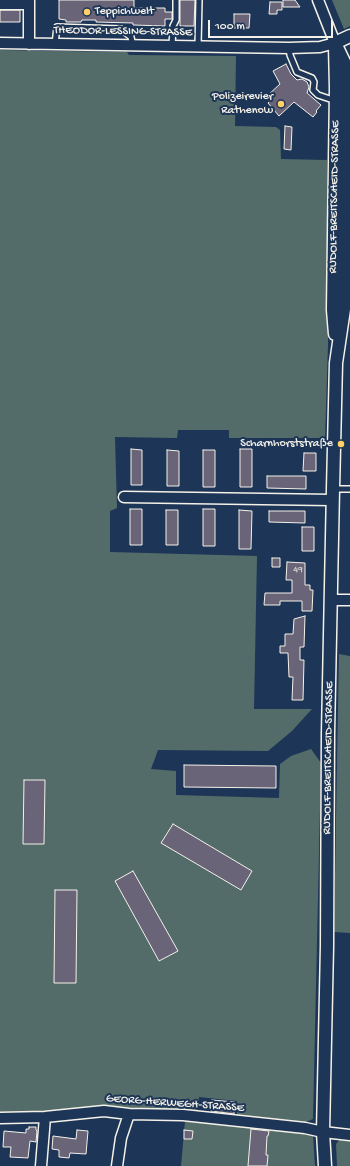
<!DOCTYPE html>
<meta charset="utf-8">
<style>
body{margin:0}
#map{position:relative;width:350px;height:1166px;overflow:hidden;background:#1d3557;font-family:"Gochi Hand",sans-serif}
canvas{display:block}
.scale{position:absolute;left:208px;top:20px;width:125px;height:18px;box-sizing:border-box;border:2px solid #f4f1e8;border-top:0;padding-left:5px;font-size:12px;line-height:14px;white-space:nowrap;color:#f4f1e8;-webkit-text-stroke:3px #1d3557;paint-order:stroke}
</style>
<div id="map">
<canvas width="350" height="1166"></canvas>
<div class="scale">100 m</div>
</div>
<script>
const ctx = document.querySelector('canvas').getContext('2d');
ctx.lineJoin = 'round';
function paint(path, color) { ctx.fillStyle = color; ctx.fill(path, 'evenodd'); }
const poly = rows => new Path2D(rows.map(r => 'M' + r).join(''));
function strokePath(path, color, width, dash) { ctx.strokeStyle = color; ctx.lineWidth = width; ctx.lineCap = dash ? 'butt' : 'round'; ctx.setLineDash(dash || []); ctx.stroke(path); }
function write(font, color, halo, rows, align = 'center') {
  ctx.font = font + ' "Gochi Hand",sans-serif'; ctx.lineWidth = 4; ctx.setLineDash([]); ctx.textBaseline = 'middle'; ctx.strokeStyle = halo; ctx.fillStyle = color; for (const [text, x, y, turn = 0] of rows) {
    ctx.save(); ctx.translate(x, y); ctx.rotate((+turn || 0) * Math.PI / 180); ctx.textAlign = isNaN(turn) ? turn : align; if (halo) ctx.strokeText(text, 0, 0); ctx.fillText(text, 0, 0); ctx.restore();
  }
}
const green = poly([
 [332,0,350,0,350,26,344,29],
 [0,50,127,52,129,55,236,56,235,126,276,127,280,130,281,159,327,160,328,345,325,438,229,438,229,430,178,430,177,438,115,437,117,508,110,511,110,552,257,556,254,709,312,709,292,731,268,751,158,750,151,769,176,771,176,795,279,798,280,764,291,756,311,749,321,763,313,1119,304,1123,248,1118,237,1115,237,1101,199,1097,197,1114,0,1114],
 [339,654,350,656,350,933,334,932],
 [185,1121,305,1132,313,1135,315,1166,181,1166],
 [341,1138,350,1138,350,1166,337,1166,336,1144]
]);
const building = poly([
 [59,0,134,0,134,8,165,8,165,12,172,12,172,19,165,19,165,26,133,25,133,23,96,22,96,20,82,20,81,22,66,22,66,20,59,19,59,0],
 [180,0,195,0,194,26,180,26,180,0],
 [283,0,295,0,300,7,283,7,283,0],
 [270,2,282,2,282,10,277,10,277,14,269,14,270,2],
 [0,10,20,10,20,22,0,22,0,10],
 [234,14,250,14,249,28,234,28,234,14],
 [286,64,291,74,297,80,302,79,307,82,309,87,307,93,321,105,316,111,317,112,313,117,294,102,279,116,268,103,271,100,267,96,280,84,273,71,286,64],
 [285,126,292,127,291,150,284,149,285,126],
 [131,449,142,450,142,485,131,485,131,449],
 [240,449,252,449,252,487,240,487,240,449],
 [167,450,179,451,179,486,167,486,167,450],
 [203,450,215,450,215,487,203,487,203,450],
 [304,453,316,453,316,471,303,471,304,453],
 [267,476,306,476,306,489,267,488,267,476],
 [130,509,142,509,142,545,130,545,130,509],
 [203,509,215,509,215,546,203,546,203,509],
 [166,510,178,510,178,545,166,545,166,510],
 [239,510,252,511,251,549,239,549,239,510],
 [269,511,305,511,305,523,269,522,269,511],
 [302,527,314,527,314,551,302,551,302,527],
 [272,558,280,558,280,567,272,567,272,558],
 [287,562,305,563,305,585,310,585,310,590,313,590,312,611,302,611,302,601,280,601,280,605,264,605,265,593,292,593,292,580,286,580,287,562],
 [305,616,304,647,300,647,300,660,304,660,303,700,292,700,293,677,289,677,288,653,280,653,280,646,285,646,285,634,293,634,294,619,305,616],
 [184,765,276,766,276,788,184,787,184,765],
 [24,780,45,780,44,844,23,844,24,780],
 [173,824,252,871,241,890,161,843,173,824],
 [133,871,178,951,159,961,115,881,133,871],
 [55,890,77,890,76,983,54,983,55,890],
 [212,1100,235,1102,234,1114,211,1111,212,1100],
 [29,1127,36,1127,36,1130,37,1131,36,1142,30,1141,28,1158,10,1157,11,1147,3,1147,4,1131,26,1133,26,1129,29,1129,29,1127],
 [251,1129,269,1131,268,1136,267,1136,266,1155,268,1155,267,1166,248,1166,251,1129],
 [77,1130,88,1131,86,1154,70,1153,69,1158,59,1157,59,1150,52,1149,53,1136,76,1139,77,1130],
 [184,1130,193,1131,192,1139,184,1139,184,1130]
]);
const service = poly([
 [55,44,57,27,121,29,131,37,133,46],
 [172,46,173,26,176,20,176,0],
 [198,46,199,0],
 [289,48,290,55,297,72,312,78,314,82,313,90,318,95,336,101],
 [334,489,350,489]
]);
const minor = poly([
 [0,4,29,4],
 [0,43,289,48,320,47,335,43,318,0],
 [29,44,29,0],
 [124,497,332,500],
 [331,600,350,600],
 [0,1118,45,1117,104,1111,129,1114,183,1115,305,1128,323,1132,350,1135],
 [41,1166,45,1117],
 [117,1166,121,1138,129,1114]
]);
const tertiary = poly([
 [335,43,350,36],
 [335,334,333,310,336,88,335,46],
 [325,1166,323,1132,327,946,328,733,333,489,336,363,344,309,347,88,347,68,335,43]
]);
const markers = [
 [87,12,4,"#ffd166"],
 [281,104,4,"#ffd166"],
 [341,444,4,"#ffd166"]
];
const numberNames = [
 ["49",298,570]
];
const poiNames = [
 ["Teppichwelt",95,12,"left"],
 ["Polizeirevier",273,97],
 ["Rathenow",273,111],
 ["Scharnhorststraße",333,444]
];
const streetNames = [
 ["THEODOR-LESSING-STRASSE",123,32,1],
 ["RUDOLF-BREITSCHEID-STRASSE",335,197,-89],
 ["RUDOLF-BREITSCHEID-STRASSE",329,758,-89],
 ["GEORG-HERWEGH-STRASSE",175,1104,4]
];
paint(green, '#546c69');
paint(building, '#696478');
strokePath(building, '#f4f1e8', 1);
strokePath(service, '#f4f1e8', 8);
strokePath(minor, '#f4f1e8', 13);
strokePath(tertiary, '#f4f1e8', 15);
strokePath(service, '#1d3557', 5);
strokePath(minor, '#1d3557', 10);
strokePath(tertiary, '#1d3557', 12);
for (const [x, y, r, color] of markers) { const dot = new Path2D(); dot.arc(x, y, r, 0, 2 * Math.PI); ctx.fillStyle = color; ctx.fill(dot); strokePath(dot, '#1d3557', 1.5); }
write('10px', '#d1cecc', null, numberNames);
write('12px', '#f4f1e8', '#1d3557', poiNames, 'right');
write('12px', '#f4f1e8', '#1d3557', streetNames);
</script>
